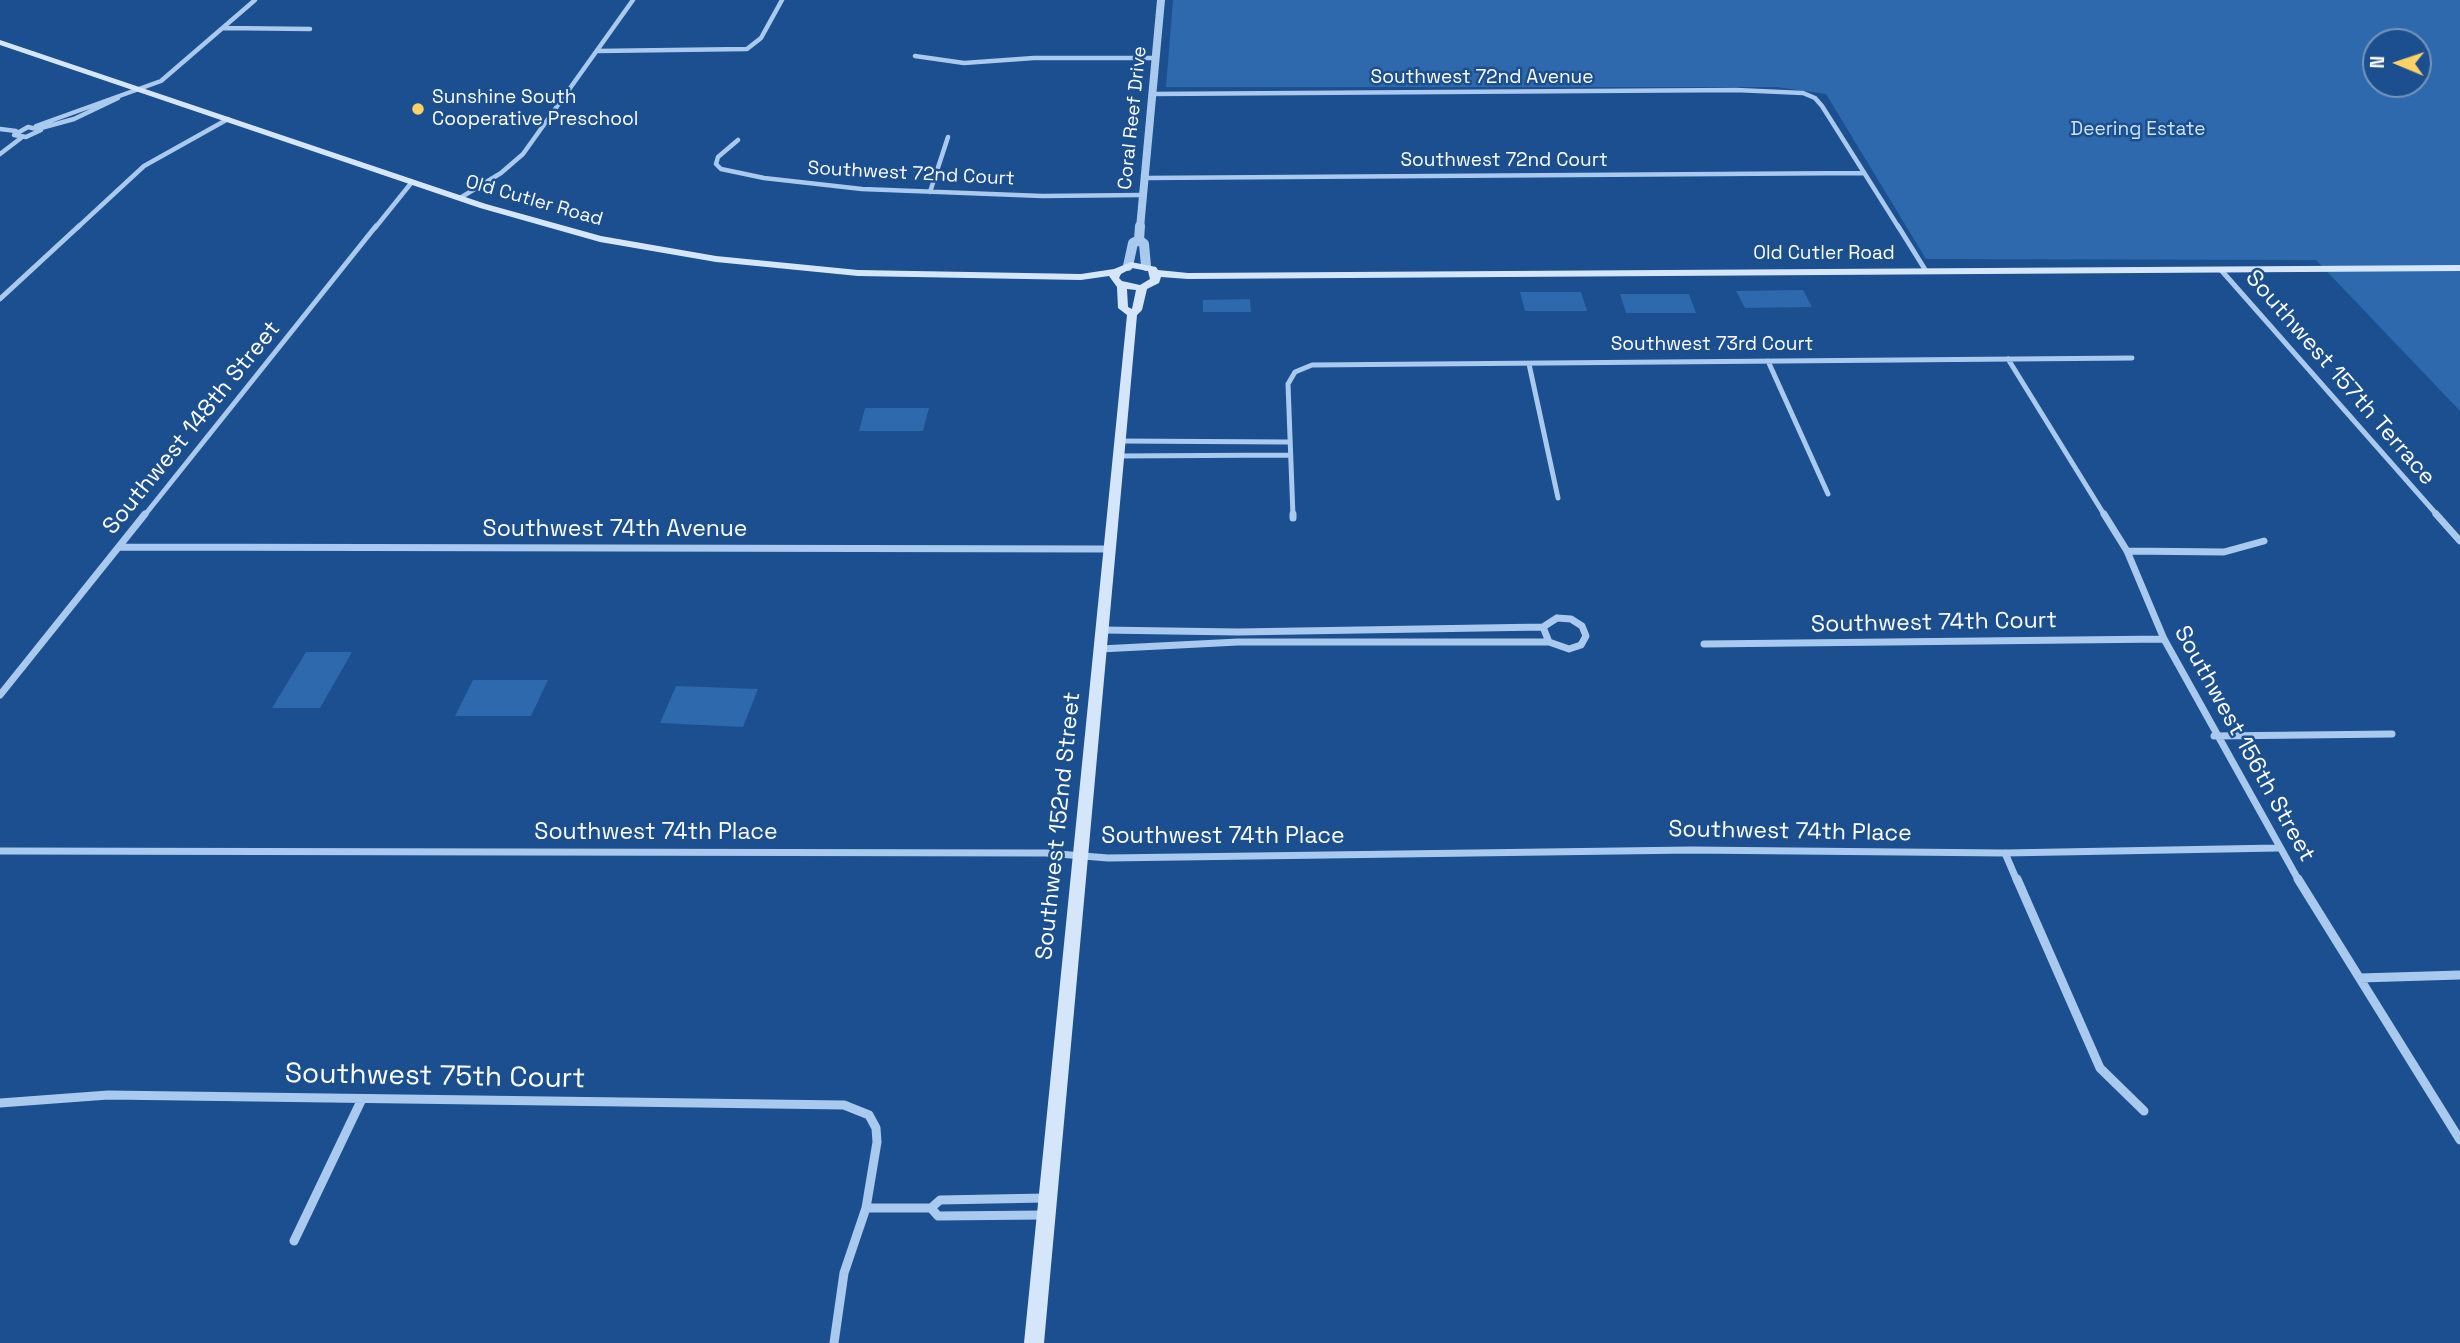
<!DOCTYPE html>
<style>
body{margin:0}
#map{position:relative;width:2460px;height:1343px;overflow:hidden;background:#1b4f8f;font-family:"Space Grotesk",sans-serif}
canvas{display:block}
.north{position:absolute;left:2362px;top:28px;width:70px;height:70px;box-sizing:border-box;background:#1b4f8f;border:2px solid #7695bc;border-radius:50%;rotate:272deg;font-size:19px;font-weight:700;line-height:28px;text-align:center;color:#fff}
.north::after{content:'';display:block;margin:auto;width:24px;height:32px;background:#ffd166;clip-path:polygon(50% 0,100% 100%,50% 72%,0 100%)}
</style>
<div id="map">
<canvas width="2460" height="1343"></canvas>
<div class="north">N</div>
</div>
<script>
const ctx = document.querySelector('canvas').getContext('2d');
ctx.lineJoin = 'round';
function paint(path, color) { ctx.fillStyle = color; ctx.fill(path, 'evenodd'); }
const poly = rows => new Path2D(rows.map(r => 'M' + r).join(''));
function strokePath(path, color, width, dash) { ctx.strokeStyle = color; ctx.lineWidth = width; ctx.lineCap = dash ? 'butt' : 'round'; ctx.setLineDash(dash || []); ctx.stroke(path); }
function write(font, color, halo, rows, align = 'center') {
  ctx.font = font + ' "Space Grotesk",sans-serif'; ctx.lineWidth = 5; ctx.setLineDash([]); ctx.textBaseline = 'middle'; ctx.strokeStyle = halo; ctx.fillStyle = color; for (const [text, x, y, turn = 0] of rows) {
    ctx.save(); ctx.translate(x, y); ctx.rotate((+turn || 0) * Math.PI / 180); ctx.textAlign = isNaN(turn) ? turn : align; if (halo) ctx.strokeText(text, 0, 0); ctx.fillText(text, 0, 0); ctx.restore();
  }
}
const green = poly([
 [1173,0,2460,0,2460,411,2316,260,1926,259,1826,94,1776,87,1166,87],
 [2376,42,2418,42,2418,84,2376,84],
 [1803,290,1812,307,1745,308,1736,291],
 [1520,292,1581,292,1587,311,1525,311],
 [1620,294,1689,294,1696,313,1626,313],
 [1250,299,1251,312,1203,312,1203,300],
 [865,408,929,408,923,431,859,431],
 [306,652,352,652,320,708,272,708],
 [473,680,548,680,531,716,455,716],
 [676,686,758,689,743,727,660,723]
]);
const minorFar3 = poly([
 [223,28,310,29],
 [597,51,747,49,761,38,782,0],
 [915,56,964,63,1034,58,1156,58],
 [1152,94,1736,90,1803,93,1815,98,1822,106,1899,228],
 [36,126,161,81,255,0],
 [28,127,41,130,26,137,14,135,28,127],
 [41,128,74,119,118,98],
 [0,129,16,131],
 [738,140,718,157,716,164,721,169,764,178,862,189,1042,196,1142,195],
 [0,154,21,138],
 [1145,178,1863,173],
 [930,192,948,137],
 [460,198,501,173,523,154,633,0],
 [77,228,144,166,228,119],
 [375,228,412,182]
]);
const minorFar2 = poly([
 [1898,226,1926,271],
 [2221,270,2438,516],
 [0,299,79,226],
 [2008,359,2105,516],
 [1768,361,1828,494],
 [1529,364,1558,498],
 [1118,441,1288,442],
 [1118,456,1289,455],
 [144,516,376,226],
 [1293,516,1288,384,1295,372,1312,365,2132,358]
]);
const minorFar1 = poly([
 [1293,514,1293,518],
 [2104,514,2127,551,2164,639,2299,881],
 [2436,514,2460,541],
 [120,547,1110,549],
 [2127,551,2224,552,2264,541],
 [1557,618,1571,619,1582,626,1586,636,1581,645,1569,649,1549,642,1543,627,1557,618],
 [1102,630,1238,632,1543,627],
 [1704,644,2164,639],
 [1100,649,1238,642,1549,642],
 [0,695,145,514],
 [2214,736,2392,734],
 [0,851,1046,853,1108,858,1691,850,2005,853,2278,848],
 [2005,853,2017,881]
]);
const minor = poly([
 [2017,879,2100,1068,2144,1111],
 [2298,879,2460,1140],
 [2360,978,2460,975],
 [0,1103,108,1095,844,1105,869,1115,876,1128,877,1142,866,1208,844,1273,834,1343],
 [866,1208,931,1208,940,1200,1045,1198],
 [931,1208,938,1216,1044,1215],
 [294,1241,361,1101]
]);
const tertiaryFar1 = poly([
 [1140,228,1161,0]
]);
const tertiary = poly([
 [1139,240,1144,244,1146,266],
 [1128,266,1133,243,1139,240,1140,226]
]);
const secondary = poly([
 [0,40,486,204,601,236,716,256,858,270,1081,274,1114,269,1131,262,1156,267,1158,270,1188,273,2460,265,2460,271,1188,279,1161,277,1159,283,1147,289,1142,310,1137,315,1044,1343,1024,1343,1127,315,1118,308,1117,287,1109,276,1081,280,858,276,716,262,600,242,480,208,0,45,0,40],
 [1132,268,1148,271,1150,279,1140,285,1122,281,1119,278,1121,274,1132,268],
 [1127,289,1136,290,1132,309,1128,307,1127,289]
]);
const markers = [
 [418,109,7,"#ffd166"]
];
const farStreetnames = [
 ["Southwest 72nd Avenue",1482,78],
 ["Coral Reef Drive",1133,118,-84],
 ["Southwest 72nd Court",1504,161],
 ["Southwest 72nd Court",911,174,3],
 ["Old Cutler Road",534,201,16],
 ["Old Cutler Road",1824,254],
 ["Southwest 73rd Court",1712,345]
];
const farPoinames = [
 ["Sunshine South",432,98],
 ["Cooperative Preschool",432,120]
];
const farParknames = [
 ["Deering Estate",2138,130]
];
const streetNames = [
 ["Southwest 157th Terrace",2340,378,49],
 ["Southwest 148th Street",192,428,-51],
 ["Southwest 74th Avenue",615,530],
 ["Southwest 74th Court",1934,623,-1],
 ["Southwest 156th Street",2244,744,61],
 ["Southwest 152nd Street",1059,826,-84],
 ["Southwest 74th Place",1790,832,1],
 ["Southwest 74th Place",656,833],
 ["Southwest 74th Place",1223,837]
];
const nearStreetnames = [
 ["Southwest 75th Court",435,1077,1]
];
paint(green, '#2e69ad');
strokePath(minorFar3, '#a9c9ee', 4.5);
strokePath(minorFar2, '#a9c9ee', 5);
strokePath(minorFar1, '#a9c9ee', 7);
strokePath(minor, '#a9c9ee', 9);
strokePath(tertiaryFar1, '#a9c9ee', 8);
strokePath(tertiary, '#a9c9ee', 10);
paint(secondary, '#d6e6fa');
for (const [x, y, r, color] of markers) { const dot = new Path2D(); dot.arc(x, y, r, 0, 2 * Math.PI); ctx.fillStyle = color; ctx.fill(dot); strokePath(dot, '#1b4f8f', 2.5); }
write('19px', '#fff', '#1b4f8f', farStreetnames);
write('19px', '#fff', '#1b4f8f', farPoinames, 'left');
write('19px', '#cfe3fa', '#1b4f8f', farParknames);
write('23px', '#fff', '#1b4f8f', streetNames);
write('28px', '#fff', '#1b4f8f', nearStreetnames);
</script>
